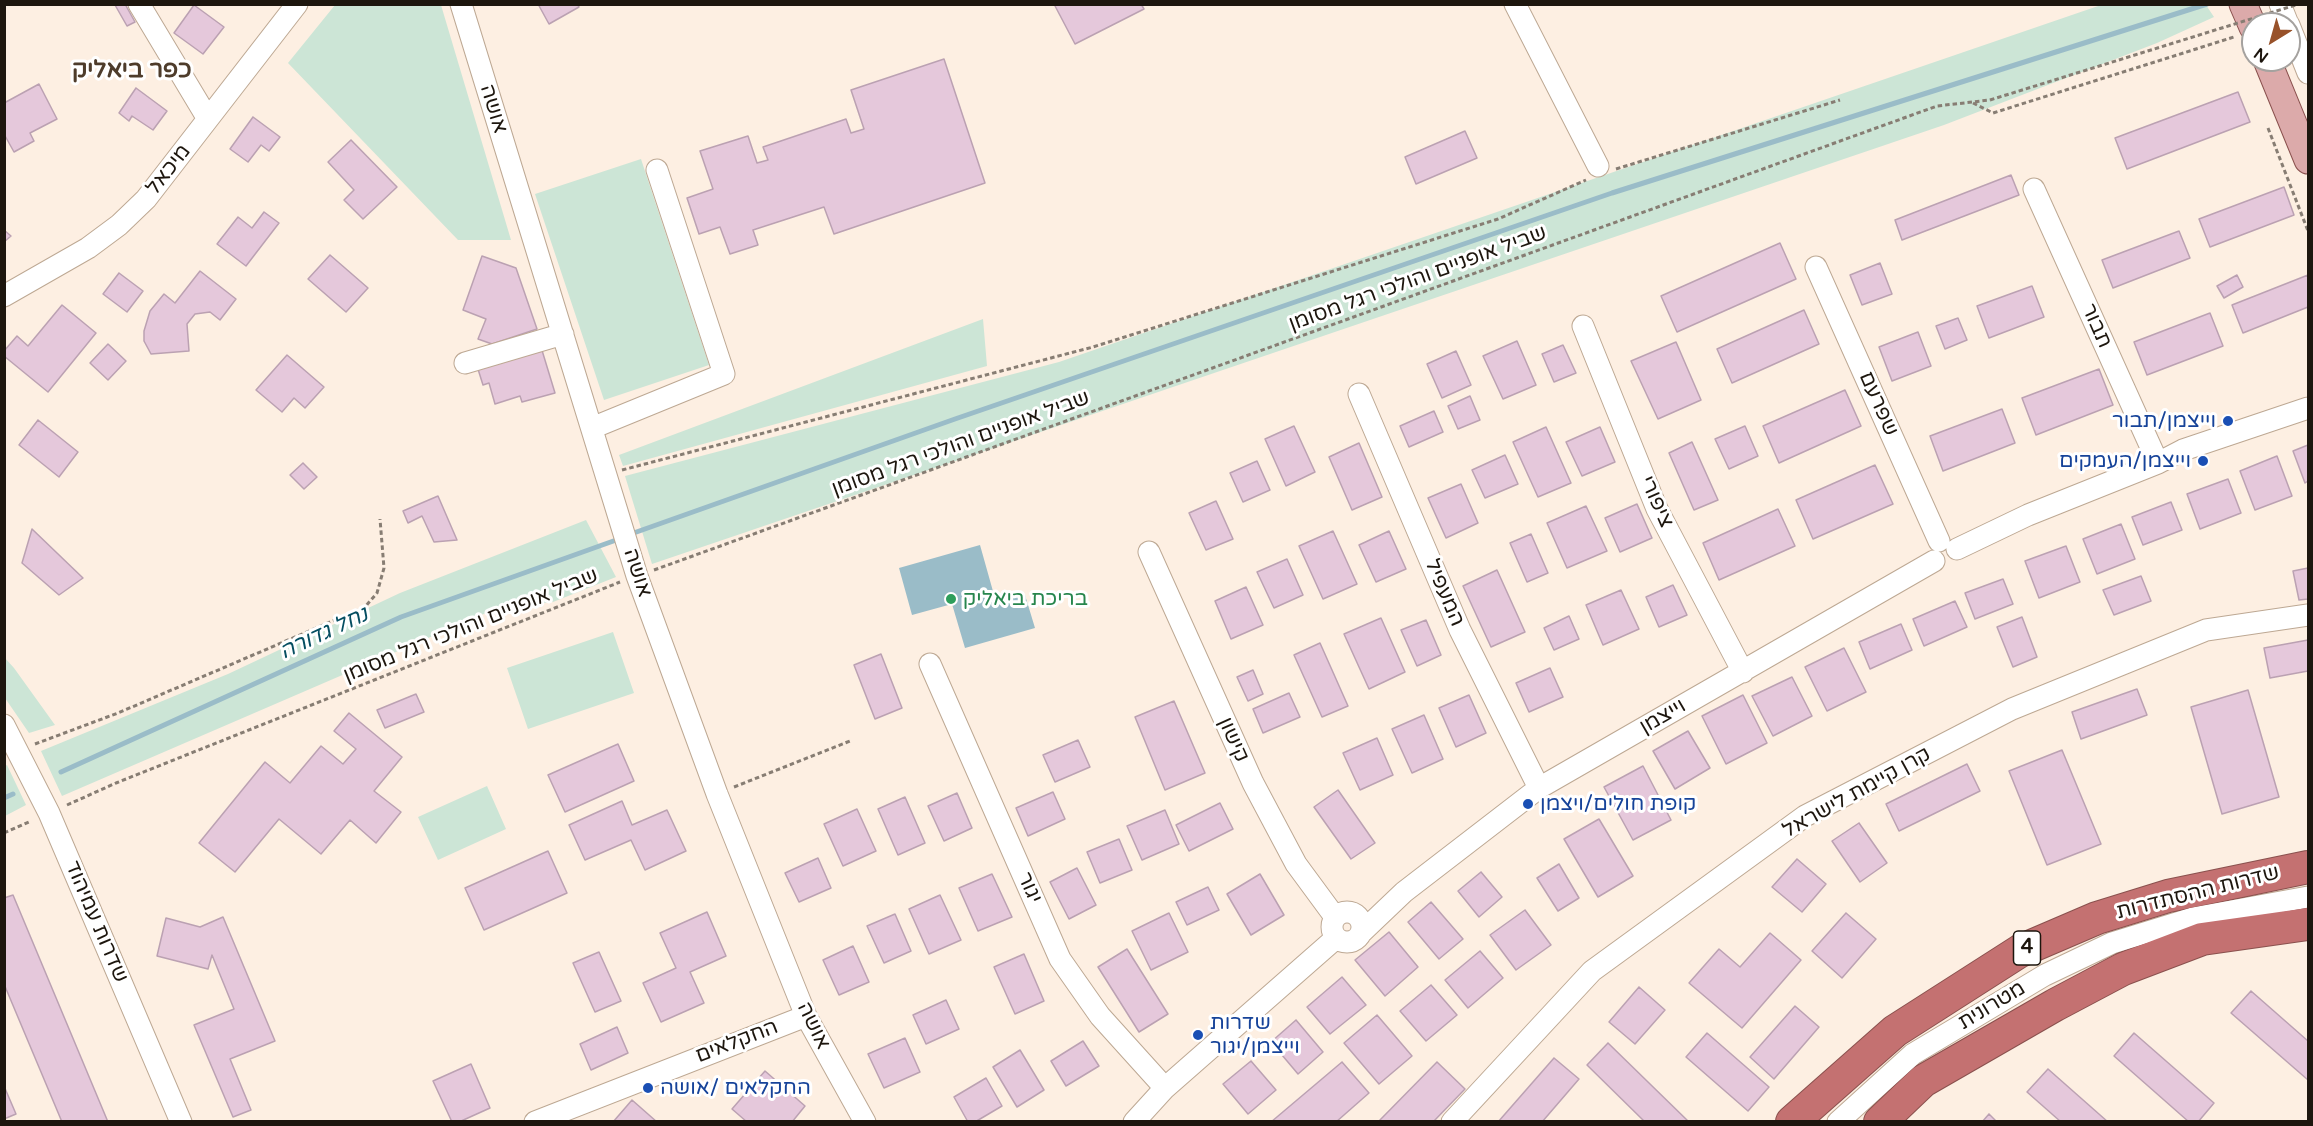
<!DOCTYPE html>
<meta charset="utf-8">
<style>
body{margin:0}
#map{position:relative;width:2313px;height:1126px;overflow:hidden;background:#fdefe2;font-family:"Varela Round",sans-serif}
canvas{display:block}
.frame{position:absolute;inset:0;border:6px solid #1d160e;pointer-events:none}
.north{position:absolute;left:2241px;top:12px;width:60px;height:60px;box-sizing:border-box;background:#fff;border:2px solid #a5a29f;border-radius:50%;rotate:217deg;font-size:16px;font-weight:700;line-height:24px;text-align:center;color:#1d160e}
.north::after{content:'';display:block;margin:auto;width:21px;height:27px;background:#98522a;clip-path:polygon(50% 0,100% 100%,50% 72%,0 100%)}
</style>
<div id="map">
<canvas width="2313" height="1126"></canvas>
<div class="frame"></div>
<div class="north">N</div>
</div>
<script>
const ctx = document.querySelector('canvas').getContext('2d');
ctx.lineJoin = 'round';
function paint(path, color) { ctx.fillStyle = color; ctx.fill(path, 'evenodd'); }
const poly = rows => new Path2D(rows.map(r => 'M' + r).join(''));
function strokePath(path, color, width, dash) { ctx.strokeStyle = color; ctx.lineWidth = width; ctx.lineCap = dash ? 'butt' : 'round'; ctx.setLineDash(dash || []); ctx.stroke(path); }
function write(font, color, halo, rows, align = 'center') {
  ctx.font = font + ' "Varela Round",Heebo,sans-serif'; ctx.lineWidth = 6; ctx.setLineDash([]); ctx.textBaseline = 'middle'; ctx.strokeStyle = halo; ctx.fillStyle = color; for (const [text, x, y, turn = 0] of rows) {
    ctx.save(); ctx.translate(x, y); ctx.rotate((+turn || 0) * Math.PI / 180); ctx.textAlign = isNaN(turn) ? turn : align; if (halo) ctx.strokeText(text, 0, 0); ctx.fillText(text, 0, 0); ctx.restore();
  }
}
const green = poly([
 [2104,4,2206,5,2214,17,2157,43,1944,125,652,564,625,476,1059,362],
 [335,5,441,5,511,240,458,240,288,63],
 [641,159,709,365,604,400,535,194],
 [983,319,987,366,623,466,619,455],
 [586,520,616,577,553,602,500,607,62,796,41,751,228,674,400,593],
 [613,632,634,693,528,729,507,668],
 [5,658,14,668,55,725,29,733,5,698],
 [7,765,26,805,5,816,5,766],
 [487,786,506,829,438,860,418,817]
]);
const water = poly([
 [980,545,996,602,1025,595,1035,628,965,648,952,604,912,615,899,568]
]);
const stream = poly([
 [628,535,955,419,1612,193,2207,4],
 [61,772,401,617,619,539],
 [4,798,13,794]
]);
const building = poly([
 [109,4,125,4,135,22,127,26,115,5,109,4],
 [538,4,577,4,579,7,549,24,538,4],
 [1054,4,1141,4,1144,9,1075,44,1054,4],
 [194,5,224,27,203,54,174,33,194,5],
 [944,59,985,183,834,234,824,207,753,230,758,245,730,254,720,227,699,234,687,198,713,189,700,151,748,136,757,163,768,160,763,147,846,119,851,133,864,129,851,90,944,59],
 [39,84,57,119,30,133,34,141,14,152,4,134,4,99,6,102,39,84],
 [136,88,167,111,153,130,132,116,129,121,119,113,136,88],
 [2238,92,2250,122,2127,169,2115,138,2238,92],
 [253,117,280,137,269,151,261,145,248,162,230,149,253,117],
 [1465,131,1477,158,1416,184,1405,157,1465,131],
 [351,140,397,187,363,219,344,200,354,190,328,162,351,140],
 [2011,175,2019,195,1902,240,1895,220,2011,175],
 [2284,187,2294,215,2210,247,2199,219,2284,187],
 [264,212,279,223,246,266,217,244,238,217,252,228,264,212],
 [4,230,11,236,4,242,4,230],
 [2179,231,2190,258,2113,288,2102,260,2179,231],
 [1780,243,1796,279,1677,332,1661,296,1780,243],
 [330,255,368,288,346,312,308,279,330,255],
 [482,256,516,268,537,329,492,344,478,339,486,319,463,310,482,256],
 [1880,263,1892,294,1862,305,1850,275,1880,263],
 [200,271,236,299,220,320,210,312,195,314,187,324,189,351,151,354,144,341,144,331,150,311,164,294,175,303,200,271],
 [119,273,143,291,127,312,103,294,119,273],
 [2237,275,2243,287,2224,298,2217,286,2237,275],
 [2308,275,2308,307,2243,333,2232,305,2308,275],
 [2032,286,2044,317,1989,338,1977,306,2032,286],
 [62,305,96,333,48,392,4,356,4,351,17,336,28,346,62,305],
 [1804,310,1819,344,1732,383,1717,349,1804,310],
 [2210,313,2223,346,2147,375,2134,342,2210,313],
 [1958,318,1967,340,1945,349,1936,326,1958,318],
 [1918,332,1931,366,1892,381,1879,347,1918,332],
 [1517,341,1536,385,1503,399,1483,356,1517,341],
 [1676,342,1701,400,1658,419,1631,361,1676,342],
 [108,344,126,361,108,380,90,363,108,344],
 [1563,345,1576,373,1554,382,1542,354,1563,345],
 [541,347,555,393,522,402,520,396,495,404,489,383,483,385,477,366,541,347],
 [1456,351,1471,385,1442,398,1427,364,1456,351],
 [287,355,324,387,305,408,294,398,282,412,256,390,287,355],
 [2099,369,2113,405,2036,435,2022,398,2099,369],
 [1845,390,1861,426,1779,463,1763,426,1845,390],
 [1470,396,1480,420,1458,429,1448,406,1470,396],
 [2002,409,2015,443,1943,471,1930,436,2002,409],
 [1434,411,1443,432,1409,447,1400,426,1434,411],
 [38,420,78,452,59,477,19,445,38,420],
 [1294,426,1315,472,1286,486,1265,439,1294,426],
 [1745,426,1758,456,1729,469,1715,439,1745,426],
 [1546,427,1571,483,1538,497,1513,442,1546,427],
 [1600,427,1615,462,1582,476,1566,442,1600,427],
 [1692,442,1718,500,1694,510,1669,453,1692,442],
 [1359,443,1382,497,1352,510,1329,457,1359,443],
 [2308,445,2308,481,2305,483,2293,451,2308,445],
 [1505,455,1518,484,1485,498,1472,470,1505,455],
 [2277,456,2292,496,2255,510,2240,471,2277,456],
 [1257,461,1270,490,1243,502,1230,473,1257,461],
 [303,463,317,477,304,489,290,475,303,463],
 [1875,465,1893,504,1813,539,1796,500,1875,465],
 [2228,479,2241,513,2200,529,2187,494,2228,479],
 [1461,484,1478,523,1446,538,1428,498,1461,484],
 [438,496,457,540,434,542,422,516,408,523,403,511,438,496],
 [1216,501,1233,539,1206,550,1189,513,1216,501],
 [2171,502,2182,530,2143,545,2132,517,2171,502],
 [1637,504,1652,538,1620,552,1605,518,1637,504],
 [1586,506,1607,551,1567,568,1547,523,1586,506],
 [1778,509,1795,546,1719,580,1703,543,1778,509],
 [2121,524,2135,559,2097,574,2083,539,2121,524],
 [32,529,83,578,59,595,22,563,32,529],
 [1333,531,1357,584,1323,599,1299,546,1333,531],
 [1389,531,1406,569,1376,582,1359,545,1389,531],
 [1531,534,1548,573,1527,582,1510,543,1531,534],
 [2066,546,2080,582,2039,598,2025,561,2066,546],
 [1287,559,1303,595,1274,608,1257,572,1287,559],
 [2308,568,2308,599,2299,600,2293,571,2308,568],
 [1497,570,1525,632,1491,647,1463,586,1497,570],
 [2141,576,2151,601,2114,615,2103,590,2141,576],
 [2003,579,2013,604,1975,619,1965,593,2003,579],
 [1673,585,1687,615,1659,627,1646,597,1673,585],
 [1246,587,1263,625,1231,639,1215,601,1246,587],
 [1621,590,1639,629,1603,645,1586,605,1621,590],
 [1955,601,1967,627,1924,646,1913,619,1955,601],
 [1569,616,1579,639,1554,650,1544,628,1569,616],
 [2022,617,2037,657,2013,667,1997,627,2022,617],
 [1381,618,1405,672,1369,689,1344,634,1381,618],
 [1426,620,1441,655,1417,666,1401,630,1426,620],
 [1901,624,1912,650,1870,669,1859,642,1901,624],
 [2308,640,2308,671,2270,678,2264,648,2308,640],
 [1320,643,1348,706,1322,717,1294,655,1320,643],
 [1844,648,1866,692,1827,711,1805,667,1844,648],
 [881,654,902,708,875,719,854,665,881,654],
 [1550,668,1563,697,1529,712,1516,683,1550,668],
 [1253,670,1263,694,1248,701,1237,677,1253,670],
 [1792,677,1812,716,1773,736,1752,696,1792,677],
 [2137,689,2147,715,2081,739,2072,712,2137,689],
 [2248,690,2279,797,2222,814,2191,707,2248,690],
 [1289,693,1300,717,1263,733,1253,709,1289,693],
 [416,694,424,712,385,728,377,710,416,694],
 [1469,695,1486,733,1456,747,1439,708,1469,695],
 [1743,695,1767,743,1726,764,1702,716,1743,695],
 [1174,701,1205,773,1165,790,1135,717,1174,701],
 [349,713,402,757,374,791,401,812,376,843,350,820,321,854,279,819,235,872,199,843,265,762,290,783,321,746,343,764,356,749,334,731,349,713],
 [1424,715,1443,759,1412,773,1392,729,1424,715],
 [1688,731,1710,768,1675,789,1653,751,1688,731],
 [1377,738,1393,775,1360,790,1343,753,1377,738],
 [1078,740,1090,767,1055,782,1043,755,1078,740],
 [618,744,634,781,565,812,548,775,618,744],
 [2062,750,2101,844,2047,865,2009,771,2062,750],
 [1967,764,1980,791,1899,831,1886,804,1967,764],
 [1643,766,1671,820,1633,840,1604,787,1643,766],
 [1338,790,1375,843,1351,859,1314,807,1338,790],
 [1053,792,1065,819,1028,836,1016,808,1053,792],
 [957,793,972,828,944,841,928,806,957,793],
 [905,797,925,843,898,855,878,809,905,797],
 [622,801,632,825,667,810,686,851,645,870,631,840,585,860,569,825,622,801],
 [1220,803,1233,829,1189,851,1176,825,1220,803],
 [857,809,876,851,843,866,824,824,857,809],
 [1165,810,1179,844,1142,860,1127,826,1165,810],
 [1599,819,1633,876,1598,897,1564,839,1599,819],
 [1859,823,1887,863,1860,882,1832,841,1859,823],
 [1119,839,1132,870,1100,883,1087,852,1119,839],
 [548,851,567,893,484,930,465,888,548,851],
 [818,858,831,888,799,902,785,873,818,858],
 [1797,859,1826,884,1802,912,1772,887,1797,859],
 [1559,864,1579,898,1558,911,1537,878,1559,864],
 [1077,868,1096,905,1069,919,1050,882,1077,868],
 [1481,872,1502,897,1479,917,1458,891,1481,872],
 [992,874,1012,917,978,931,959,888,992,874],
 [1260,874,1284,915,1251,935,1227,894,1260,874],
 [1208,887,1219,910,1187,925,1176,902,1208,887],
 [13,895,108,1122,62,1122,4,984,4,898,13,895],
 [940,895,961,940,929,954,909,909,940,895],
 [1431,902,1463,939,1439,959,1408,922,1431,902],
 [1525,910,1551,945,1516,970,1490,935,1525,910],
 [707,912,726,956,690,972,704,1003,661,1022,643,983,676,968,660,933,707,912],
 [1169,913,1188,952,1151,970,1132,931,1169,913],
 [1846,913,1876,939,1842,978,1812,951,1846,913],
 [895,914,911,951,884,963,867,926,895,914],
 [223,917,275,1041,230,1059,251,1110,233,1117,194,1025,234,1009,212,955,208,969,157,956,166,918,200,927,223,917],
 [1389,932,1418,967,1385,996,1355,960,1389,932],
 [1770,933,1801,960,1742,1028,1689,983,1719,949,1740,967,1770,933],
 [853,946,869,982,839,995,823,960,853,946],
 [1127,949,1168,1014,1139,1032,1098,967,1127,949],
 [1480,951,1503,978,1468,1008,1445,980,1480,951],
 [599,952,621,1001,595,1012,573,963,599,952],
 [1024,954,1044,1001,1015,1014,994,967,1024,954],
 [1342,977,1366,1005,1330,1034,1307,1007,1342,977],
 [1431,985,1457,1015,1426,1041,1400,1011,1431,985],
 [1639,987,1665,1010,1635,1044,1609,1022,1639,987],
 [2251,991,2308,1041,2308,1080,2231,1013,2251,991],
 [946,1000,959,1029,926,1044,913,1015,946,1000],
 [1795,1006,1819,1027,1774,1079,1750,1057,1795,1006],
 [1377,1015,1412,1056,1379,1084,1344,1043,1377,1015],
 [1296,1020,1323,1052,1298,1074,1271,1042,1296,1020],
 [617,1027,628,1053,591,1070,580,1044,617,1027],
 [1707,1033,1769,1087,1748,1111,1686,1057,1707,1033],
 [2134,1033,2214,1103,2198,1122,2189,1122,2114,1056,2134,1033],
 [905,1038,920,1072,884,1088,868,1054,905,1038],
 [1083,1041,1099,1066,1066,1086,1051,1061,1083,1041],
 [1608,1043,1689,1122,1645,1122,1587,1065,1608,1043],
 [1020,1050,1044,1090,1017,1107,993,1067,1020,1050],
 [1554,1058,1579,1079,1542,1122,1498,1122,1554,1058],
 [1251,1061,1276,1090,1248,1114,1223,1084,1251,1061],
 [1342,1062,1369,1093,1336,1122,1271,1122,1342,1062],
 [1437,1062,1465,1089,1433,1122,1378,1122,1437,1062],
 [471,1064,490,1108,459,1122,452,1122,433,1081,471,1064],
 [2048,1069,2108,1122,2061,1122,2027,1092,2048,1069],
 [765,1071,805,1106,792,1122,747,1122,732,1109,765,1071],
 [986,1078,1002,1106,975,1122,968,1122,954,1097,986,1078],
 [4,1086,16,1114,4,1119,4,1086],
 [632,1100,657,1122,613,1122,632,1100],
 [1989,1114,1997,1122,1982,1122,1989,1114]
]);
const path = poly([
 [1973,103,1993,113,2234,37],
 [2268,128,2308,231],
 [1616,169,1840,100],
 [622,470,1093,347,1498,219,1586,180],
 [654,570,1937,106,1990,100],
 [35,744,118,713,365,607,377,593,384,568,380,519],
 [734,787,850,741],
 [67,805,116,783,620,582],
 [4,833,31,821]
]);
const minor = poly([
 [139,4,208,119],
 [461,4,637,576,717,794,806,1016,865,1122],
 [1515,4,1598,166],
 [2280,4,2288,24],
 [2289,25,2308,73],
 [2034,189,2158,463],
 [1816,267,1939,541],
 [4,296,88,248,119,225,146,199,297,4],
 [1583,326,1657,509,1743,672],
 [465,363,563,334],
 [1359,394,1460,630,1539,788],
 [592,428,724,374,657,170],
 [1957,549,2028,515,2158,463,2183,450,2308,408],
 [1149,552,1253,783,1296,864,1335,917],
 [930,664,1060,959,1100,1016,1165,1088],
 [4,725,49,813,181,1122],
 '1332 927a15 15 0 1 1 30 0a15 15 0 1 1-30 0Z',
 [1362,932,1404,892,1539,788,1934,561],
 [535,1122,806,1016],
 [1134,1122,1165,1088,1336,938],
 [1452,1122,1592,971,1805,816,2012,709,2206,630,2308,615],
 [1838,1122,1913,1054,2045,975,2112,943,2193,918,2308,897]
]);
const major = poly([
 [2243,4,2253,27],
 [2267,60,2308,160]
]);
const highway = poly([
 [1792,1122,1895,1031,2020,951,2097,918,2168,896,2308,867],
 [1880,1122,1923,1081,2055,1005,2123,969,2202,939,2308,924]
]);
const pathBridge = poly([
 [1990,100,2299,4]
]);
const markers = [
 [2228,421,6,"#1a4fb4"],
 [2203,461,6,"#1a4fb4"],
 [951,599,6,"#2e9e5b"],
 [1528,804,6,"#1a4fb4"],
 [1198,1035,6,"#1a4fb4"],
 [648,1088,6,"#1a4fb4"]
];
const shields = [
 [2027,948,27]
];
const shieldNames = [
 ["4",2027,948]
];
const streetNames = [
 ["אושה",493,109,73],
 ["מיכאל",169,170,-52],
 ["שביל אופניים והולכי רגל מסומן",1418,279,-20],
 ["תבור",2096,326,66],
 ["שפרעם",1878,404,66],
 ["שביל אופניים והולכי רגל מסומן",961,444,-20],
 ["ציפורי",1656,502,66],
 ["אושה",637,573,72],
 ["המעפיל",1444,593,67],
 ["שביל אופניים והולכי רגל מסומן",471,626,-22],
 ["וייצמן",1663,717,-30],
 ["קישון",1233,740,66],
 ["קרן קיימת לישראל",1857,793,-29],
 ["יגור",1029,888,66],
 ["שדרות ההסתדרות",2198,893,-14],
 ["שדרות עמיהוד",96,922,67],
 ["מטרונית",1992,1006,-31],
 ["אושה",813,1026,64],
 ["החקלאים",737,1042,-21]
];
const transitNames = [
 ["וייצמן/תבור",2216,421,"right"],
 ["וייצמן/העמקים",2191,461,"right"],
 ["קופת חולים/ויצמן",1540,804],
 ["שדרות",1210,1023],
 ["וייצמן/יגור",1210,1047],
 ["החקלאים /אושה",660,1088]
];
const leisureNames = [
 ["בריכת ביאליק",963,599]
];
const waterNames = [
 ["נחל גדורה",324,634,-25]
];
const quarterNames = [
 ["כפר ביאליק",132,71]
];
paint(green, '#cce5d6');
paint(water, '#9abcc8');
strokePath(stream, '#9abcc8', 5);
paint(building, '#e5c8db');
strokePath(building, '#bba1b2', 1.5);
strokePath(minor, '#bda893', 23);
strokePath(major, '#8a514e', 29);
strokePath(highway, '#8a514e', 34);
strokePath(path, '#877d73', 3, [4.5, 3]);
strokePath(minor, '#fff', 21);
strokePath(major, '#dcaaaa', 27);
strokePath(highway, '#c47171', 32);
strokePath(pathBridge, '#877d73', 3, [4.5, 3]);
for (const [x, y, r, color] of markers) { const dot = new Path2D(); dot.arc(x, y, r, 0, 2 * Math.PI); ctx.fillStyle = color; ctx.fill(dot); strokePath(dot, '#fff', 2); }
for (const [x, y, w] of shields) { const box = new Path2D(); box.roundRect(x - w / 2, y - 17, w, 34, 4.5); ctx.fillStyle = '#fff'; ctx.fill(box); strokePath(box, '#1d160e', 1.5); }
write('bold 20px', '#1d160e', null, shieldNames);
write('21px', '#1d160e', '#fff', streetNames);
write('21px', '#164399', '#fff', transitNames, 'left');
write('21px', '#27864d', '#fff', leisureNames, 'left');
write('italic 22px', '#054e61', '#fff', waterNames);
write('bold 24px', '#4e3c2b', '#fff', quarterNames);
</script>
